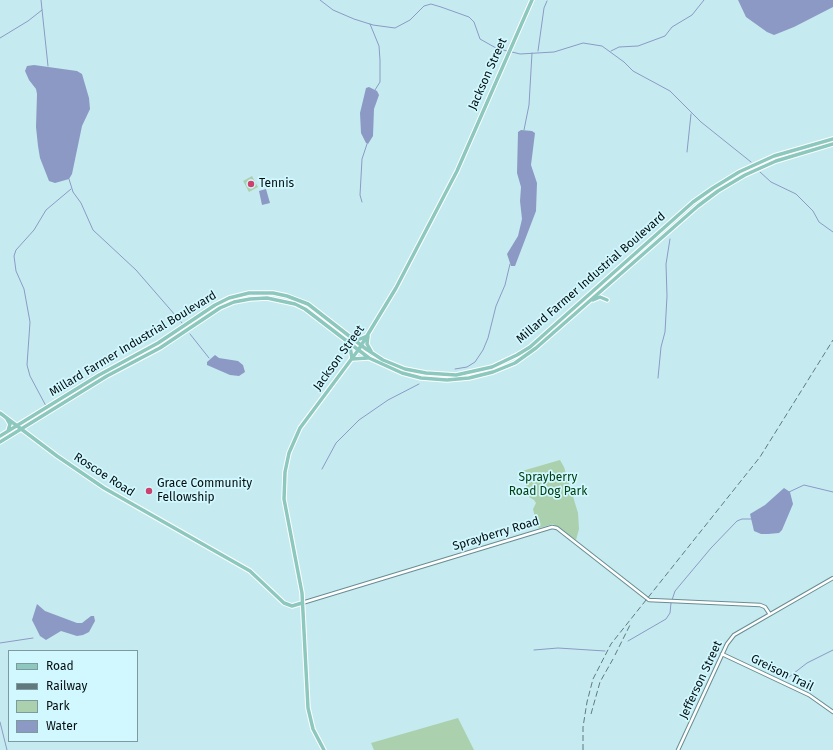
<!DOCTYPE html>
<style>
body{margin:0}
#map{position:relative;width:833px;height:750px;overflow:hidden;background:#c5ebf1;font-family:"Fira Sans",sans-serif}
canvas{display:block}
.legend{position:absolute;left:8px;top:650px;width:130px;height:92px;box-sizing:border-box;background:#d2f8ff;border:1px solid #7f9a9f;margin:0;padding:5px 7px;list-style:none;font-size:12px;color:#030e10}
.legend li{display:flex;align-items:center;gap:8px;height:20px}
.legend b{width:20px;border:1px solid #7f9a9f}
</style>
<div id="map">
<canvas width="833" height="750"></canvas>
<ul class="legend">
<li><b style="height:5px;background:#8cc8bd"></b>Road</li>
<li><b style="height:5px;background:#61797d"></b>Railway</li>
<li><b style="height:11px;background:#aad0ad"></b>Park</li>
<li><b style="height:11px;background:#8c99c4"></b>Water</li>
</ul>
</div>
<script>
const ctx = document.querySelector('canvas').getContext('2d');
ctx.lineJoin = 'round';
function paint(path, color) { ctx.fillStyle = color; ctx.fill(path, 'evenodd'); }
const poly = rows => new Path2D(rows.map(r => 'M' + r).join(''));
function strokePath(path, color, width, dash) { ctx.strokeStyle = color; ctx.lineWidth = width; ctx.lineCap = dash ? 'butt' : 'round'; ctx.setLineDash(dash || []); ctx.stroke(path); }
function write(font, color, halo, rows, align = 'center') {
  ctx.font = font + ' "Fira Sans",sans-serif'; ctx.lineWidth = 3.5; ctx.setLineDash([]); ctx.textBaseline = 'middle'; ctx.strokeStyle = halo; ctx.fillStyle = color; for (const [text, x, y, turn = 0] of rows) {
    ctx.save(); ctx.translate(x, y); ctx.rotate((+turn || 0) * Math.PI / 180); ctx.textAlign = isNaN(turn) ? turn : align; if (halo) ctx.strokeText(text, 0, 0); ctx.fillText(text, 0, 0); ctx.restore();
  }
}
const green = poly([
 [252,176,258,187,249,192,243,181],
 [560,460,564,467,578,513,579,529,576,540,553,524,539,528,537,526,533,509,536,503,534,500,529,497,522,471],
 [458,718,474,750,374,750,371,743]
]);
const water = poly([
 [738,0,833,0,833,7,794,27,774,35,767,32,746,17],
 [34,65,77,71,82,74,89,98,90,109,82,126,72,174,69,179,55,183,49,181,40,158,38,146,36,127,37,94,36,89,29,80,25,71,27,66],
 [369,87,377,91,379,95,374,109,373,136,368,144,366,143,361,133,360,113,366,88],
 [521,130,532,131,535,133,531,165,537,183,536,211,515,266,511,266,507,254,518,236,522,219,520,201,521,187,517,173,518,132],
 [266,189,270,203,262,205,259,191],
 [215,355,219,358,238,361,243,365,245,372,239,376,230,375,207,365,207,362],
 [784,488,790,492,793,504,782,530,779,533,768,534,761,534,754,531,750,514,765,505],
 [37,604,45,611,77,623,82,623,91,616,94,616,95,621,89,632,83,635,77,636,61,631,46,640,40,636,32,620]
]);
const stream = poly([
 [41,0,48,66],
 [320,0,333,10,354,19,373,25,395,28,410,20,424,6,431,4,441,7,469,17,474,22,480,39,496,48,507,51],
 [370,24,379,46,380,60,380,82,375,90],
 [0,38,28,21,42,10],
 [538,51,544,8,547,1],
 [611,51,619,47,638,46,665,36,672,27,692,15,704,0],
 [512,52,520,54,554,52,583,43,602,46,624,62,633,71,670,91,701,122,751,162],
 [524,130,529,105,532,53],
 [687,152,691,114],
 [760,172,771,182,796,194,813,211,819,222,833,232],
 [69,179,73,192,81,203,93,230,136,270,182,323],
 [362,202,360,195,362,159,367,144],
 [190,334,209,358],
 [455,369,467,367,475,362,483,350,488,338,496,306,505,285,510,264],
 [658,378,661,347,665,332,667,296,666,264,670,239],
 [46,406,30,376,27,365,30,322,24,289,16,271,14,256,16,250,34,230,46,210,71,189],
 [322,469,336,443,359,420,388,400,419,384],
 [789,492,804,485,833,492],
 [672,600,675,591,711,548,737,521,742,519,752,519],
 [628,641,666,619,670,613,671,603],
 [0,643,33,638],
 [534,650,558,648,605,651],
 [789,677,807,663,833,650],
 [0,722,7,750]
]);
const minor = poly([
 [302,603,552,527,557,528,649,600,760,605,765,607,769,613],
 [722,654,809,695,833,712],
 [678,750,727,644,734,635,833,578]
]);
const major = poly([
 [593,300,600,297,607,300],
 [368,336,367,344,371,351],
 [352,339,360,339,367,336],
 [350,346,352,359,368,358],
 [0,413,57,456,104,488,250,571,284,603,292,606,302,603],
 [7,419,10,424,8,431],
 [0,436,99,375,158,343,215,305,229,298,249,293,273,293,287,296,308,304,366,349,383,360,405,369,426,373,456,375,492,367,517,355,530,347,693,202,713,188,739,172,774,156,833,139],
 [0,442,107,376,160,348,220,308,234,302,250,299,267,298,295,304,305,309,369,358,402,373,421,378,447,380,469,378,493,372,515,363,536,348,698,206,718,191,745,175,776,161,833,144],
 [324,750,313,729,308,708,302,593,284,499,285,472,289,453,300,428,359,349,396,288,457,171,532,0]
]);
const rail = poly([
 [615,655,631,623],
 [591,714,600,682,613,659],
 [583,750,583,727,587,702,593,679,611,644,760,457,833,340]
]);
const markers = [
 [251,184,4,"#ce416e"],
 [149,491,4,"#ce416e"]
];
const streetNames = [
 ["Jackson Street",488,74,-66],
 ["Millard Farmer Industrial Boulevard",591,278,-41],
 ["Millard Farmer Industrial Boulevard",133,344,-31],
 ["Jackson Street",339,358,-54],
 ["Roscoe Road",104,475,33],
 ["Sprayberry Road",496,534,-17],
 ["Greison Trail",782,673,26],
 ["Jefferson Street",701,680,-65]
];
const poiNames = [
 ["Tennis",259,184],
 ["Grace Community",157,484],
 ["Fellowship",157,498]
];
const parkNames = [
 ["Sprayberry",548,478],
 ["Road Dog Park",548,492]
];
paint(green, '#aad0ad');
paint(water, '#8c99c4');
strokePath(stream, '#8c99c4', 1);
strokePath(minor, '#698c92', 4.5);
strokePath(major, '#fff', 5.5);
strokePath(minor, '#fff', 2.5);
strokePath(major, '#8cc8bd', 3.5);
strokePath(rail, '#61797d', 1, [6, 3]);
for (const [x, y, r, color] of markers) { const dot = new Path2D(); dot.arc(x, y, r, 0, 2 * Math.PI); ctx.fillStyle = color; ctx.fill(dot); strokePath(dot, '#d2f8ff', 1.5); }
write('12px', '#030e10', '#d2f8ff', streetNames);
write('12px', '#030e10', '#d2f8ff', poiNames, 'left');
write('12px', '#004113', '#d2f8ff', parkNames);
</script>
